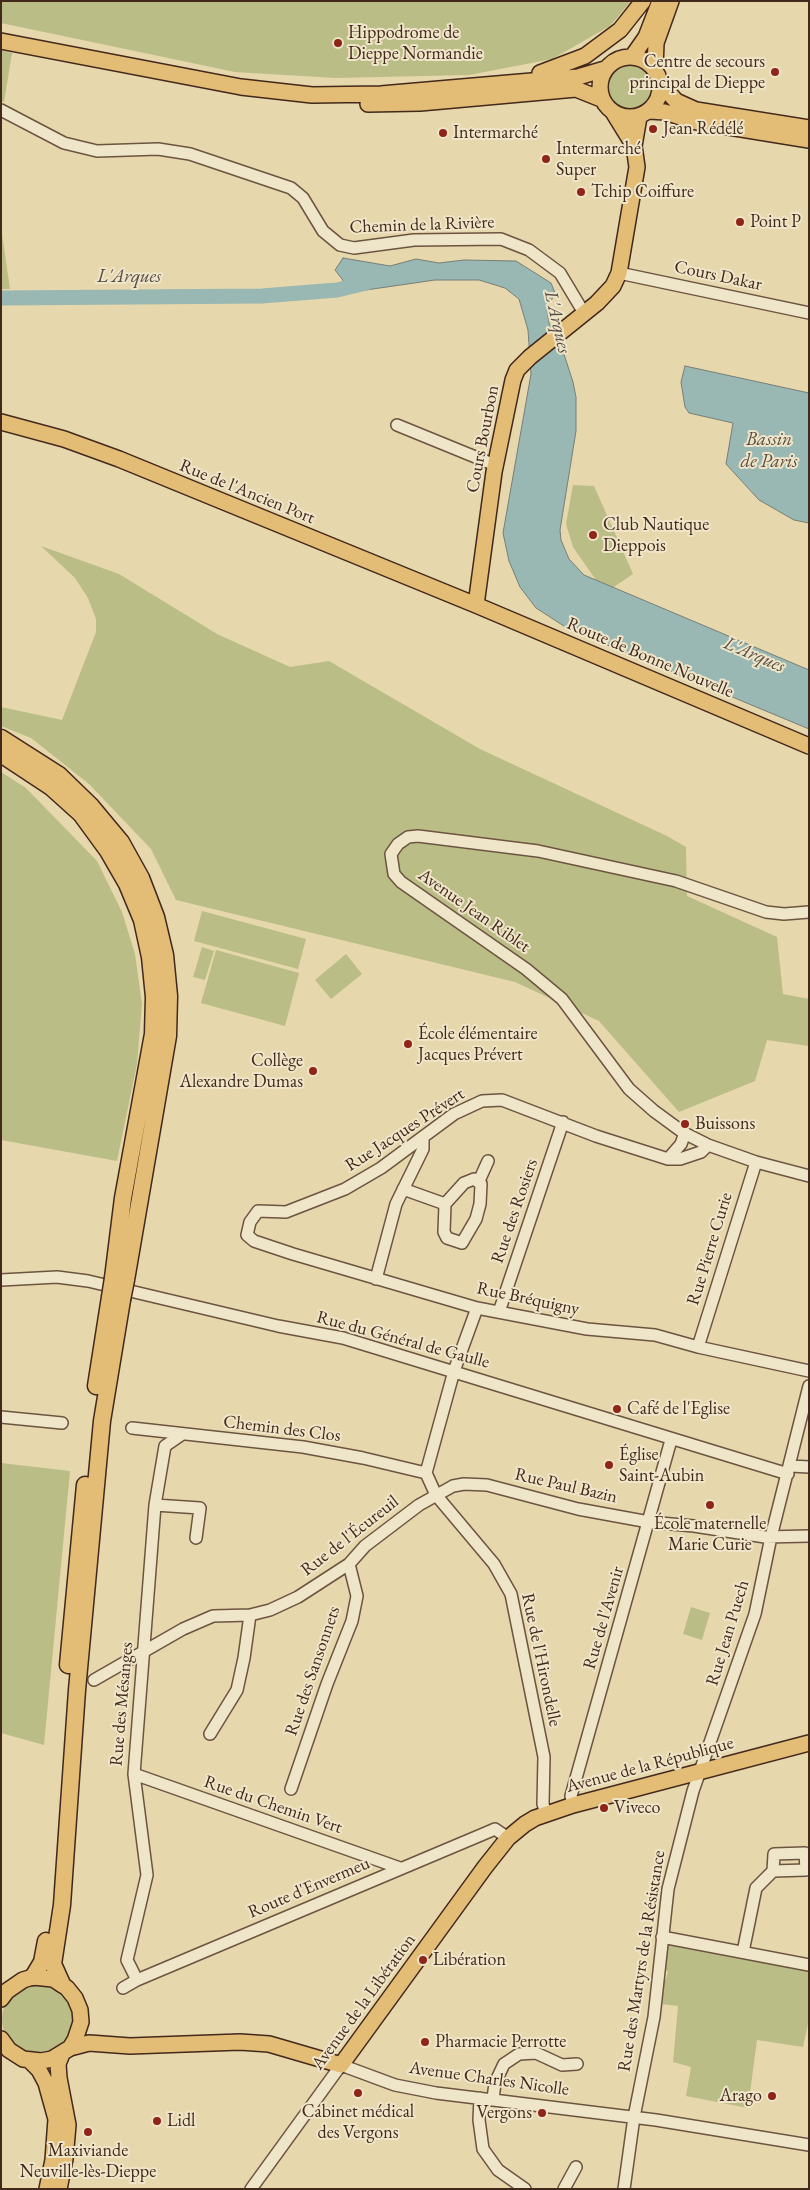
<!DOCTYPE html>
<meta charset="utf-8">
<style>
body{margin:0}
#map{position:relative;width:810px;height:2190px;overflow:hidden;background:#e6d7ac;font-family:"EB Garamond",serif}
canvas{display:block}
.frame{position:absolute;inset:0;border:2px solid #43281c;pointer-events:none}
</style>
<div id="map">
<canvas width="810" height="2190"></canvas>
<div class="frame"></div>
</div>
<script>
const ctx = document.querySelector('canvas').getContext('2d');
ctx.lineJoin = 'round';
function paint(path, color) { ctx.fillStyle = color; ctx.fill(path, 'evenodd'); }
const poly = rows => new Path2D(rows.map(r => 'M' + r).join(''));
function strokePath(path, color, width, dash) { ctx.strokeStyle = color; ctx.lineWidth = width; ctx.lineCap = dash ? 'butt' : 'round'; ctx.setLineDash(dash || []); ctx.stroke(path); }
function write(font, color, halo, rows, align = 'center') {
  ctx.font = font + ' "EB Garamond",serif'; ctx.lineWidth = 4; ctx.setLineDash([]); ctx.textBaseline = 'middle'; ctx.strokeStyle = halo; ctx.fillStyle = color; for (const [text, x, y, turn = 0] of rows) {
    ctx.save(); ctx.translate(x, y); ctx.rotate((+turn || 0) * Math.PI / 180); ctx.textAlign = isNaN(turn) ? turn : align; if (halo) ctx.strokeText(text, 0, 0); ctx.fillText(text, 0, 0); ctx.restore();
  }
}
const green = poly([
 [1,1,631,1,610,26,552,59,469,75,335,78,235,72,1,23],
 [1,50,12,53,4,102,1,101],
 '604 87a25 25 0 1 1 50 0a25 25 0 1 1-50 0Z',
 [1,227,10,289,1,289],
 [573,485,594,486,633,574,605,593,573,547,566,524],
 [41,546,119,574,217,634,290,667,329,661,480,749,667,836,686,847,687,896,777,937,783,994,809,999,809,1046,767,1040,755,1081,679,1112,599,1021,515,982,176,900,151,849,89,784,31,738,1,726,1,707,62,720,96,632,96,619,88,598,75,578],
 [1,772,26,788,97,861,122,912,135,954,142,1004,137,1064,117,1161,1,1140],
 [202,911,306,939,298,969,194,941],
 [202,947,214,951,205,980,193,977],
 [216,950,299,973,285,1026,201,1003],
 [346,954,362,974,331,999,315,980],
 [1,1463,70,1471,44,1745,1,1733],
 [691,1607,710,1613,702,1640,683,1634],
 [668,1944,809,1970,809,2019,803,2047,757,2040,748,2108,686,2096,691,2067,673,2062,678,2006,661,2004,663,1980,666,1979,668,1972,663,1967,665,1946],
 '2 2019a36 36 0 1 1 72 0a36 36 0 1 1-72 0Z'
]);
const water = poly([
 [343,258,390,266,416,259,439,263,464,260,516,261,551,283,555,293,547,309,549,323,560,342,573,382,576,397,576,431,560,530,561,540,569,559,584,575,809,670,809,729,567,628,536,608,520,587,509,561,503,533,531,374,528,330,519,299,505,288,479,280,435,280,352,292,335,270,343,258],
 [685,366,809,393,809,523,794,520,759,500,726,464,733,423,689,413,685,407,681,382,685,366]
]);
const river = poly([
 [1,298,262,296,337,290,366,283]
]);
const minor = poly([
 [1,110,64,143,97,151,158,149,190,154,291,188,303,198,323,231,340,245,354,248,414,240,501,239,529,250,560,273,584,313],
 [619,273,809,313],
 [397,425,495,465],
 [809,912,784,914,766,912,676,881,538,851,418,836,408,837,398,844,391,854,394,874,401,882,526,969,562,999,629,1089,654,1111,684,1133,708,1145,756,1162,809,1176],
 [708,1145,701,1152,680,1159,668,1159,596,1136,502,1100,482,1101,454,1114,381,1168,345,1189,286,1212,258,1211,250,1222,247,1235,254,1241,293,1254,477,1308,587,1329,655,1335,698,1347,809,1371],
 [668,1159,681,1144,685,1133],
 [479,1181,488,1161],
 [403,1189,445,1204,444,1232,447,1238,462,1243,476,1219,480,1204,481,1184,474,1179,464,1183,445,1204],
 [376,1279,396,1204,423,1149,423,1138],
 [1,1280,57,1277,88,1281,278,1326,343,1338,788,1474],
 [477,1308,454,1371,426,1473,436,1495,494,1564,511,1594,544,1757,543,1804,546,1814],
 [499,1312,563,1122],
 [698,1347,756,1162],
 [1,1417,62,1423],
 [132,1428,303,1447,363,1458,426,1473],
 [791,1466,809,1467],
 [155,1505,200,1508,196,1538],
 [94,1680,183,1629,213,1616,250,1615,270,1610,298,1597,349,1564,365,1546,419,1505,453,1486,464,1484,487,1485,578,1509,649,1522,694,1526,765,1537,809,1536],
 [210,1734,237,1690,244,1658,250,1615],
 [134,1774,400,1868],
 [291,1789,327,1684,352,1621,357,1596,349,1564],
 [573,1805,571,1796,671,1440],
 [662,1937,809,1965],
 [743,1952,756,1888,773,1871,774,1854,805,1853,806,1870,773,1871],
 [137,1980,127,1960,147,1875,134,1774,155,1505,165,1446,181,1435],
 [123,1988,137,1980,481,1835,495,1829,508,1838],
 [480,2098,479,2120,483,2149,498,2170,525,2189],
 [493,2099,495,2083,504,2064,519,2054,536,2053,562,2065,577,2064],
 [251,2189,341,2065,395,2085,436,2093,656,2120,809,2145],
 [564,2189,576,2167],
 [624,2189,634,2117,654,2017,668,1889,693,1791,755,1614,771,1537,809,1386]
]);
const major = poly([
 [1,41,241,87,312,95,381,94,578,77,605,69],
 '600 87a30 30 0 1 1 60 0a30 30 0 1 1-60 0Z',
 [632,57,646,37,660,1],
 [655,69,656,43,671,1],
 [540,73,585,56,620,30,643,1],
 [661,84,676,101,696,110,809,128],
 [368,104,420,103,576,89,601,99],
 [650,111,665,112,692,121,809,140],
 [613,112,634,146],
 [1,422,64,439,119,459,476,605,809,746],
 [476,605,494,472,513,380,517,370,530,357,597,303,613,286,619,273,637,167,634,146,639,117],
 [1,1999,7,1991,23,1980,33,1977,53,1979,67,1988,75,1998,80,2010,81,2022,75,2040,70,2048,52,2059,41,2061,23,2059,9,2050,1,2039],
 [70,2048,89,2043,130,2046,240,2042,269,2044,341,2065,485,1867,508,1838,525,1824,535,1818,573,1805,809,1743],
 [30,2061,39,2070,46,2083,56,2119,53,2160,47,2189],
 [59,2189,65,2159,68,2125,59,2078,58,2064,62,2054]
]);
const highway = poly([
 [1,738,59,775,91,806,121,842,141,878,156,917,165,955,169,996,168,1036,126,1280],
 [1,754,51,787,81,814,108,851,127,884,142,920,150,957,154,997,153,1034,123,1198,113,1278],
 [96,1386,110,1297],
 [68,1665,85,1485],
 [33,1977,42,1962,46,1941],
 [62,1984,53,1964,62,1905,77,1690,102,1421,122,1300]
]);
const highwayBridge = poly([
 [110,1297,113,1278],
 [122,1300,126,1280]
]);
const markers = [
 [338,43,5,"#8f2418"],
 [775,72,5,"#8f2418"],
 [653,129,5,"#8f2418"],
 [443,133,5,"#8f2418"],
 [546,159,5,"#8f2418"],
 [581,192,5,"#8f2418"],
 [740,222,5,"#8f2418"],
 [593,535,5,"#8f2418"],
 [408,1044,5,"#8f2418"],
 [313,1071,5,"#8f2418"],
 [685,1124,5,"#8f2418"],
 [617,1409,5,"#8f2418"],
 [609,1465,5,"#8f2418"],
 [710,1505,5,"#8f2418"],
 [604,1808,5,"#8f2418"],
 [423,1960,5,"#8f2418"],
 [425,2042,5,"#8f2418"],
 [358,2093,5,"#8f2418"],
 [772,2096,5,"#8f2418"],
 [542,2113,5,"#8f2418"],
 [157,2121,5,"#8f2418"],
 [88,2132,5,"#8f2418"]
];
const poiNames = [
 ["Hippodrome de",348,33],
 ["Dieppe Normandie",348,54],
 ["Centre de secours",765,62,"right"],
 ["principal de Dieppe",765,83,"right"],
 ["Jean Rédélé",663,129],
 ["Intermarché",453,133],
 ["Intermarché",556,149],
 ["Super",556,170],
 ["Tchip Coiffure",591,192],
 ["Point P",750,222],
 ["Club Nautique",603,525],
 ["Dieppois",603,546],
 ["École élémentaire",418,1034],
 ["Jacques Prévert",418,1055],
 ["Collège",303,1061,"right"],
 ["Alexandre Dumas",303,1082,"right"],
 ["Buissons",695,1124],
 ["Café de l'Eglise",627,1409],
 ["Église",619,1455],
 ["Saint-Aubin",619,1476],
 ["École maternelle",710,1524,"center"],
 ["Marie Curie",710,1545,"center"],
 ["Viveco",614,1808],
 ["Libération",433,1960],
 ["Pharmacie Perrotte",435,2042],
 ["Arago",762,2096,"right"],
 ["Cabinet médical",358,2112,"center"],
 ["des Vergons",358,2133,"center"],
 ["Vergons",532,2113,"right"],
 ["Lidl",167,2121],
 ["Maxiviande",88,2151,"center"],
 ["Neuville-lès-Dieppe",88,2172,"center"]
];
const streetNames = [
 ["Chemin de la Rivière",422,225,-2],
 ["Cours Dakar",718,276,12],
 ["Cours Bourbon",483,439,-79],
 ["Rue de l'Ancien Port",247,492,22],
 ["Route de Bonne Nouvelle",650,658,23],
 ["Avenue Jean Riblet",474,911,35],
 ["Rue Jacques Prévert",405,1130,-33],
 ["Rue des Rosiers",515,1211,-71],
 ["Rue Pierre Curie",710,1249,-73],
 ["Rue Bréquigny",528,1299,12],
 ["Rue du Général de Gaulle",403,1340,15],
 ["Chemin des Clos",282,1429,7],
 ["Rue Paul Bazin",566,1486,13],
 ["Rue de l'Écureuil",350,1536,-38],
 ["Rue de l'Avenir",604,1618,-74],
 ["Rue Jean Puech",728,1633,-73],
 ["Rue de l'Hirondelle",541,1660,78],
 ["Rue des Sansonnets",313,1671,-71],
 ["Rue des Mésanges",122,1704,-85],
 ["Avenue de la République",650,1765,-15],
 ["Rue du Chemin Vert",273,1805,19],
 ["Route d'Envermeu",309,1888,-23],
 ["Rue des Martyrs de la Résistance",642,1961,-81],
 ["Avenue de la Libération",364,2002,-54],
 ["Avenue Charles Nicolle",489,2079,8]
];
const waterNames = [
 ["L'Arques",129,277],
 ["L'Arques",557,322,77],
 ["Bassin",769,440],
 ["de Paris",769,462],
 ["L'Arques",754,655,23]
];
paint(green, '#bbbd86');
paint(water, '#99b7b3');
strokePath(water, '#777e77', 1);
strokePath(river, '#99b7b3', 15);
strokePath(minor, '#6c5440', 14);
strokePath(major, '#43281c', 18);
strokePath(highway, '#43281c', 19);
strokePath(minor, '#efe5c9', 11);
strokePath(major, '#e3bc76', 15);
strokePath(highway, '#e3bc76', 16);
strokePath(highwayBridge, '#43281c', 19, []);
strokePath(highwayBridge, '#e3bc76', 16);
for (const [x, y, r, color] of markers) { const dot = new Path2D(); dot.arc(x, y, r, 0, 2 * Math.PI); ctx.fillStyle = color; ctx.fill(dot); strokePath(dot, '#efe5c9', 2); }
write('18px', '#43281c', '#efe5c9', poiNames, 'left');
write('18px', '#43281c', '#efe5c9', streetNames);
write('italic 19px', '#584c42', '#efe5c9', waterNames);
</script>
